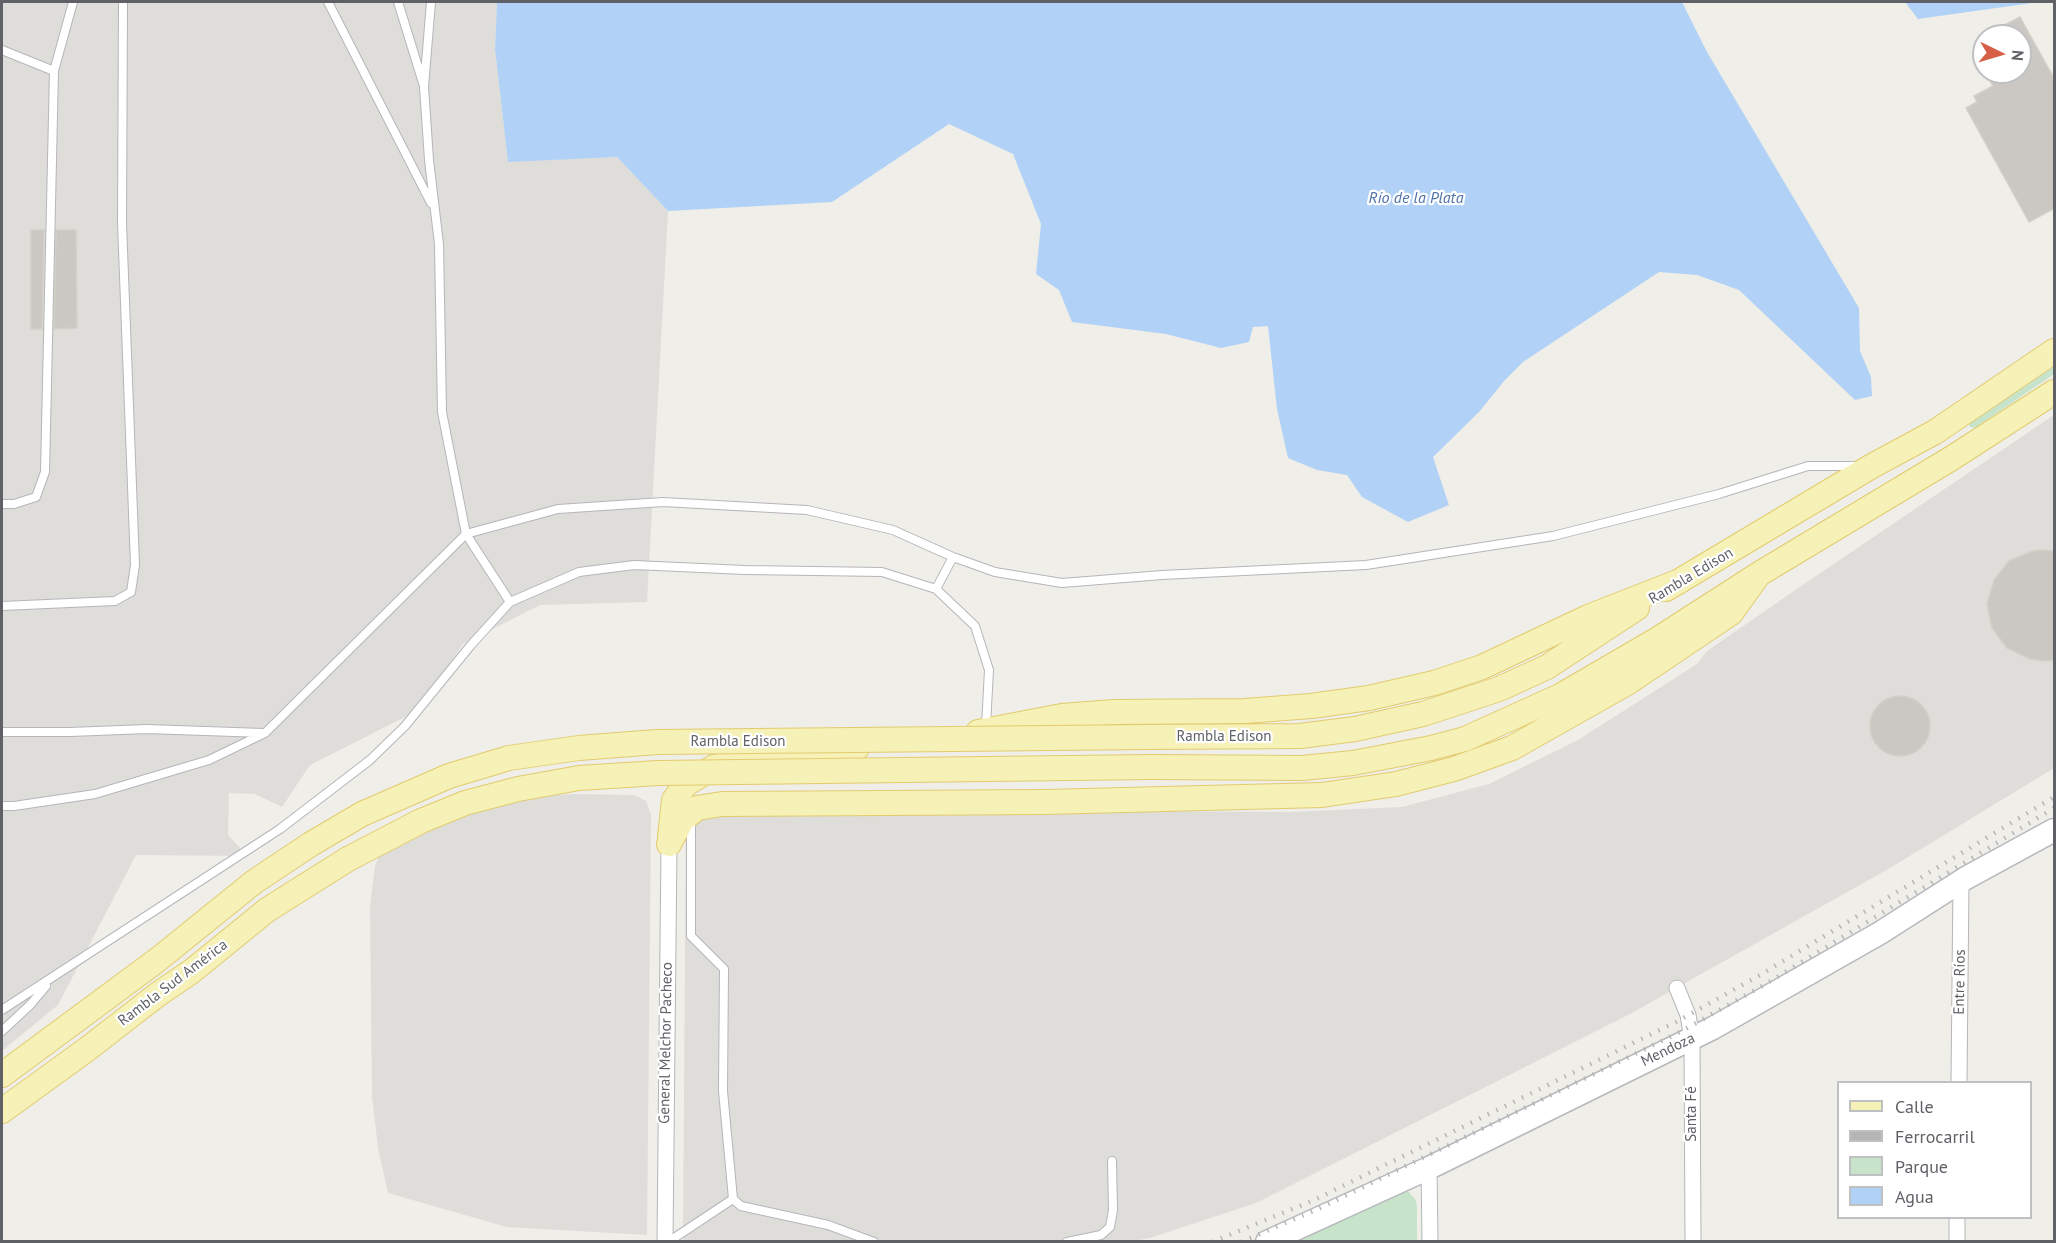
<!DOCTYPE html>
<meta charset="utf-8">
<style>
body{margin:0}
#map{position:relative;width:2056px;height:1243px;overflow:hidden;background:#efeee8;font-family:"PT Sans",sans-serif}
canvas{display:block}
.frame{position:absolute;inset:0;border:3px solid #5f6166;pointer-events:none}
.legend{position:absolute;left:1837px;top:1081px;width:195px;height:138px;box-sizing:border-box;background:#fff;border:2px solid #bfc0c2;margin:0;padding:8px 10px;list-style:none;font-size:18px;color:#5f6166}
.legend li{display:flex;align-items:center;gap:12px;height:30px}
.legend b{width:30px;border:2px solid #bfc0c2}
.north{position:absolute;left:1972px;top:24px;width:60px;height:60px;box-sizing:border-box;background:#fff;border:2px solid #bfc0c2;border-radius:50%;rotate:95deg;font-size:16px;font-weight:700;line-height:24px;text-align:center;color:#5f6166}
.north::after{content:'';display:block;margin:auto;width:21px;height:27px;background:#d65f47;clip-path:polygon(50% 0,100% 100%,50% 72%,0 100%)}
</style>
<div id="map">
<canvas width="2056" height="1243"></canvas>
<div class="frame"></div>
<ul class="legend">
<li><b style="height:8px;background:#f6f1b6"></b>Calle</li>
<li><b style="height:8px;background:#b5b5b6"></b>Ferrocarril</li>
<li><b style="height:16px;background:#c7e4ca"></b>Parque</li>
<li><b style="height:16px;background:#b1d2f6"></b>Agua</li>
</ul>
<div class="north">N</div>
</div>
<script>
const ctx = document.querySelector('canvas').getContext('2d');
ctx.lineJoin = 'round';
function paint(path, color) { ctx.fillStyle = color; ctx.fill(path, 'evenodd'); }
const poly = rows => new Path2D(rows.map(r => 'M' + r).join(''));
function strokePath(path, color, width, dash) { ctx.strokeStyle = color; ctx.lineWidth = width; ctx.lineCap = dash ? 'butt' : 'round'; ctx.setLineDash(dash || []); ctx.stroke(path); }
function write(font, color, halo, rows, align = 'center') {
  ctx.font = font + ' "PT Sans",sans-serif'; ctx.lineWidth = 4.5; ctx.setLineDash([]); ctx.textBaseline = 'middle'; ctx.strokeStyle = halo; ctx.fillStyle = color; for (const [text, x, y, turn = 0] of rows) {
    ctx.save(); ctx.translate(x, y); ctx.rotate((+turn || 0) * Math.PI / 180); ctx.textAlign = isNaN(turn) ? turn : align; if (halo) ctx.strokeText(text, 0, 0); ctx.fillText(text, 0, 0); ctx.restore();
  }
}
const industrial = poly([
 [2,2,497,2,495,49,508,161,617,157,668,211,647,602,540,605,463,644,422,705,403,718,310,765,282,807,255,794,229,793,228,835,248,856,136,855,58,1005,2,1051],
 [2054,415,2054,768,1890,868,1630,1014,1256,1203,1150,1238,1128,1242,683,1242,686,808,1291,812,1402,807,1489,784,1578,740,1697,664,1707,651,1807,582],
 [574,794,634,795,646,801,651,815,647,1235,507,1227,388,1193,378,1148,372,1096,370,907,375,866,382,850,403,831,537,796]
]);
const green = poly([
 [2054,362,2054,374,1975,428,1970,427,1969,423],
 [1401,1189,1407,1190,1415,1199,1417,1205,1417,1241,1290,1242]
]);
const water = poly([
 [497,2,1682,2,1707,52,1859,308,1860,351,1871,377,1872,396,1855,400,1739,290,1697,275,1659,272,1523,362,1504,381,1479,412,1433,457,1449,505,1408,522,1362,497,1347,475,1317,470,1288,458,1277,409,1268,326,1253,327,1249,342,1221,348,1166,334,1072,322,1059,290,1036,274,1041,224,1013,154,949,124,832,202,668,211,617,157,508,162,495,49],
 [1905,2,2039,2,1918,19]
]);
const building = poly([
 [2020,17,2055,80,2055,208,2029,222,1966,108,1977,102,1974,96,1993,86,1985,72,2020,72,2020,36,1984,36,2020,17],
 [31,230,44,230,42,329,31,329,31,230],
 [56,230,76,230,77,328,54,329,56,230],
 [2044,550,2055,551,2055,660,2043,661,2030,659,2007,648,1992,628,1987,604,1994,580,2009,561,2032,551,2044,550],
 '1870 726a30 30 0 1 1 60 0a30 30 0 1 1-60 0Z'
]);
const lane = poly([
 [328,2,431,203],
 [398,2,423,83],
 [431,2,424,87,429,160,439,244,442,412,466,534,510,602],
 [2,50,54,71],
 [2,504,14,504,36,497,45,472,54,71,73,2],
 [936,589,953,557],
 [2,606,115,601,131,592,135,565,122,223,123,2],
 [2,732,70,732,147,729,263,733],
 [2,806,14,806,95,794,209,760,265,733,466,534,558,509,663,502,807,510,893,530,953,557,995,572,1062,583,1162,575,1366,565,1553,536,1719,494,1808,466,1858,466],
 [691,820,691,936,724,969,723,1091,733,1199,741,1206,828,1225,874,1242],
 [2,1010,280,829,370,760,405,726,471,645,510,602,579,572,634,565,745,570,882,572,936,589,975,626,989,670,986,726],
 [2,1031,30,1005,46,986],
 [668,1242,733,1199],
 [1067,1242,1101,1235,1110,1227,1113,1210,1112,1161]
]);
const street = poly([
 [1677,988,1688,1015,1692,1039,1693,1242],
 [1959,1082,1961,881],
 [1429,1168,1430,1242],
 [665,1242,669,844],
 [1957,1242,1957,1218]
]);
const secondary = poly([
 [1267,1242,1429,1168,1713,1028,1880,933,1966,878,2054,830]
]);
const primary = poly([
 [1666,589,1872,466,1935,432,2054,351],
 [978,732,1062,716,1114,712,1245,711,1311,706,1369,698,1434,683,1482,667,1588,617,1680,581],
 [1149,737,1300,736,1355,729,1423,714,1499,689,1547,667,1637,608],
 [1151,767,1302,768,1353,763,1431,748,1465,739,1560,696,1658,639,1759,574,1952,458,2054,392],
 [670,837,674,800,686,784,714,767,857,748],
 [669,844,682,820,697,808,722,804,1045,802,1322,795,1396,784,1454,769,1512,748,1627,683,1731,613,1759,574],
 [2,1075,156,961,254,882,311,844],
 [2,1111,86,1050,157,995,192,971,267,910,348,859]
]);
const rail = poly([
 [1212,1242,1312,1201,1676,1022,1760,975,2054,797],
 [1241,1242,1318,1209,1680,1032,1764,985,2054,808]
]);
const primaryBridge = poly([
 [311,844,362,814,449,776,509,758,579,748,657,742,1149,737],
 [348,859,421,821,465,803,518,789,579,778,658,773,1151,767]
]);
const streetNames = [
 ["Rambla Edison",1691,576,-31],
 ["Rambla Edison",1224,737],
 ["Rambla Edison",738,742],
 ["Entre Ríos",1960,982,-89],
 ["Rambla Sud América",173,983,-37],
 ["General Melchor Pacheco",666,1043,-89],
 ["Mendoza",1668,1050,-26],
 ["Santa Fé",1692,1114,-90]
];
const waterNames = [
 ["Río de la Plata",1416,198]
];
paint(industrial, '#deddda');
paint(green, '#c7e4ca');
paint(water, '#b1d2f6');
paint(building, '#cbc8c4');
strokePath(building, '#d3d0c7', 1.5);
strokePath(lane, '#b5b6ba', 10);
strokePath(street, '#b5b6ba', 17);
strokePath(secondary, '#b6b8bd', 25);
strokePath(primary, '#e2cb6e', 26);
strokePath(lane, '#fff', 8);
strokePath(street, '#fff', 15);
strokePath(secondary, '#fff', 22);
strokePath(primary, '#f6f1b6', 24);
strokePath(rail, '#b5b5b6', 4.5, [1.5, 8]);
strokePath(primaryBridge, '#e2cb6e', 26, []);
strokePath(primaryBridge, '#f6f1b6', 24);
write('15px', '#5f6166', '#fff', streetNames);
write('italic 16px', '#4f72a6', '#fff', waterNames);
</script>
